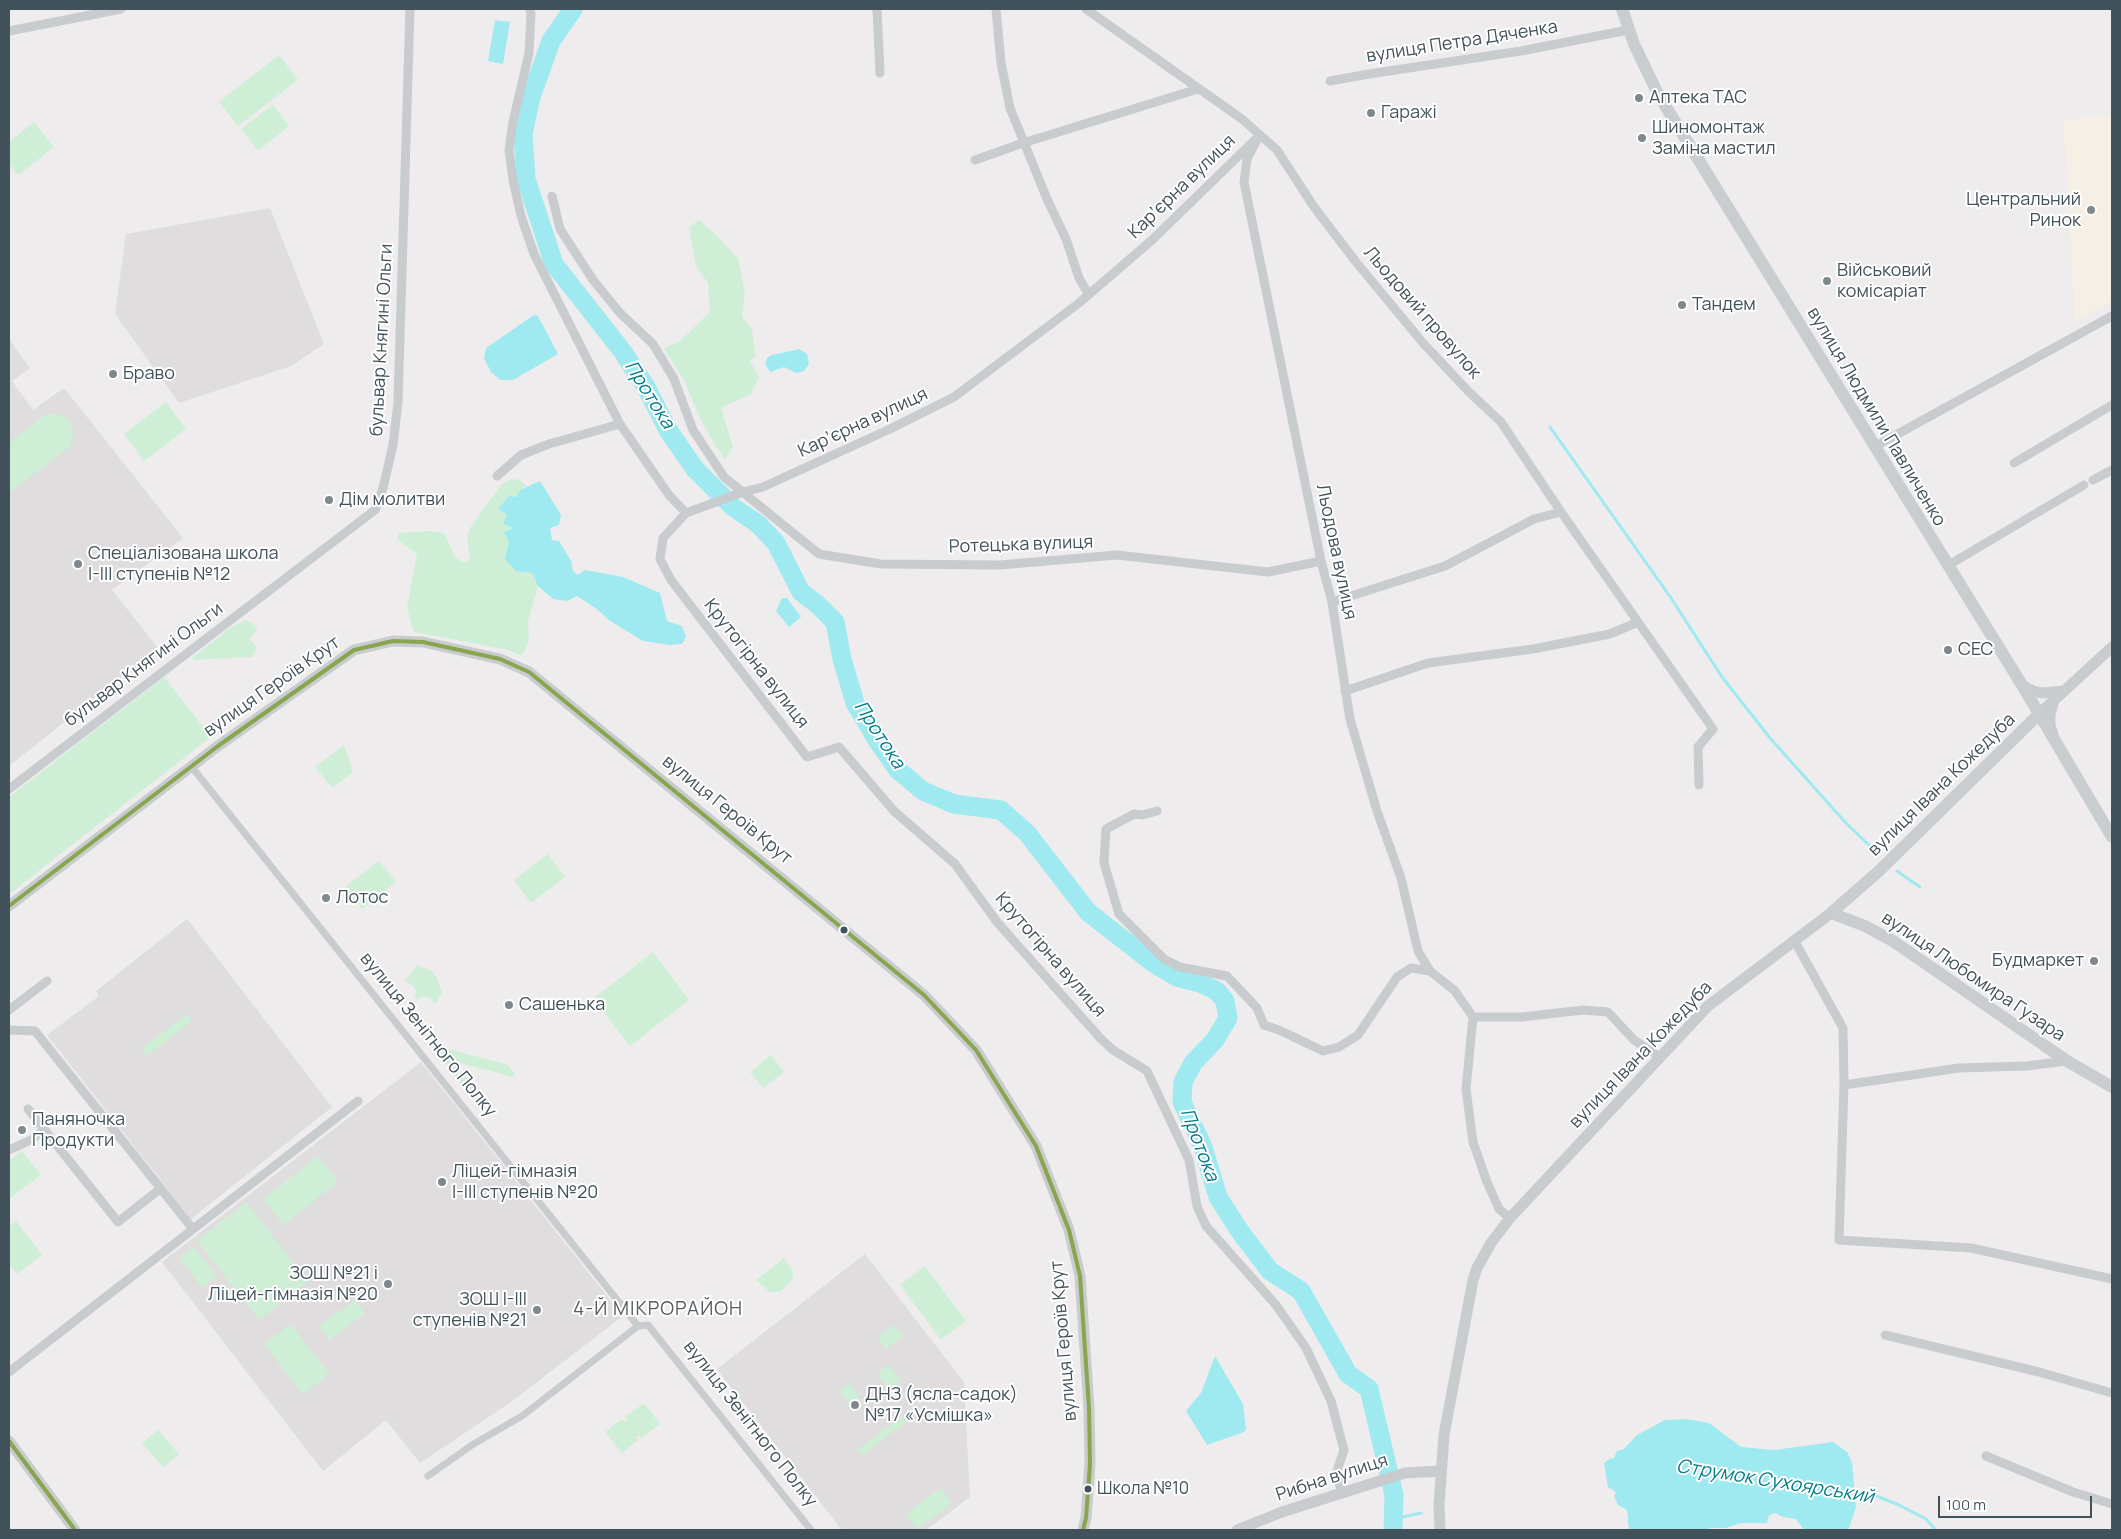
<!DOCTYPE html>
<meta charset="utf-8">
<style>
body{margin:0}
#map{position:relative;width:2121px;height:1539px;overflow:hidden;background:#eeecec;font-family:Manrope,sans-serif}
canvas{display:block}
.frame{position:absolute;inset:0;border:10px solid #42525a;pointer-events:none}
.scale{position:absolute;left:1938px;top:1496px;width:154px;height:22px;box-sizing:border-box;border:2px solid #42525a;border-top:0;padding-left:6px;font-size:15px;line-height:18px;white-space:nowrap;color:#42525a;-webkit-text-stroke:4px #fff;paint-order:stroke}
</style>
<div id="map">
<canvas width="2121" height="1539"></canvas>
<div class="frame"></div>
<div class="scale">100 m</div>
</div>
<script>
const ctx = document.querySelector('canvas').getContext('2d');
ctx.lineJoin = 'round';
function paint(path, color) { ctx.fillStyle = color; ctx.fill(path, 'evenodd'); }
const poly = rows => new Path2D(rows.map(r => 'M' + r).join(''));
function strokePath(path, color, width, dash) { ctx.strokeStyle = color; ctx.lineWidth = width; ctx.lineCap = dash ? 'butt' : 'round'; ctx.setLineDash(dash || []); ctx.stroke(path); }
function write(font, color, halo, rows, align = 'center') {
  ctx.font = font + ' Manrope,sans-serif'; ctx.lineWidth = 4; ctx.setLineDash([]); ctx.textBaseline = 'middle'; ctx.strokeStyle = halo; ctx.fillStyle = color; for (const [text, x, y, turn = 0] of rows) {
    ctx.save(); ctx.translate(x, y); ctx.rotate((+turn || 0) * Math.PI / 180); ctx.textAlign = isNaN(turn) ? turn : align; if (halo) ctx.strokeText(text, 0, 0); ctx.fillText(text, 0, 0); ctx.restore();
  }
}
const commercial = poly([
 [2112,115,2112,300,2075,320,2064,120]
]);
const education = poly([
 [270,208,324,344,291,366,179,403,115,314,126,234],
 [9,339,30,368,12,381,33,410,64,388,183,538,112,590,158,648,9,766],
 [187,919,332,1107,191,1219,47,1035,99,996,96,991],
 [421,1062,623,1316,511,1402,420,1463,386,1420,323,1471,162,1262],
 [865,1254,964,1382,970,1497,926,1530,842,1530,717,1369]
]);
const green = poly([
 [279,55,298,80,238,126,219,102],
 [273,105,289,126,258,151,241,129],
 [34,122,54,147,18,175,9,164,9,142],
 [699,220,716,235,738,258,745,294,742,316,752,330,756,356,750,361,759,377,751,394,721,408,733,447,725,460,715,445,700,418,684,380,664,348,679,342,710,312,708,283,696,266,689,227],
 [166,402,186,429,144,461,124,434],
 [57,414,66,417,72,426,73,437,69,448,9,493,9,443,45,415],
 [511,479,520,480,526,486,520,490,507,514,514,528,509,542,516,571,532,573,538,586,528,622,529,641,525,651,520,655,508,650,414,632,407,608,417,554,399,541,397,537,399,533,431,531,444,533,455,557,461,561,466,562,469,560,470,556,467,539,470,528,501,485],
 [247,620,256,626,257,631,249,638,257,648,252,657,193,660,192,658,233,626],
 [164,677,211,737,9,894,9,797],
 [344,745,353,772,332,788,315,767],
 [548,854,565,877,531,903,514,880],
 [379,861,396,882,362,909,345,887],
 [653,952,689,1000,630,1046,593,999],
 [418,965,432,971,437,978,442,993,436,1003,434,1003,432,999,422,996,418,1000,414,995,417,992,410,983,407,983,405,981,416,966],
 [187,1014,192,1021,146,1056,141,1049],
 [438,1046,508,1065,515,1074,513,1077,453,1061,480,1095,475,1101,437,1052],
 [771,1055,784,1072,763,1088,750,1072],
 [22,1151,41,1175,9,1199,9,1161],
 [318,1156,338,1182,283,1225,263,1199],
 [246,1202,308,1281,259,1320,197,1241],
 [16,1221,42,1255,17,1274,9,1264,9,1227],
 [194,1247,217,1276,202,1288,179,1258],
 [784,1258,793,1271,793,1277,790,1283,779,1292,770,1292,756,1280],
 [925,1266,966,1321,941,1340,900,1285],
 [355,1300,365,1313,329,1340,319,1326],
 [291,1324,329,1374,302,1394,264,1344],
 [894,1325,903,1336,886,1349,877,1338],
 [888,1365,901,1380,889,1389,877,1374],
 [849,1383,861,1399,851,1407,839,1391],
 [644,1403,660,1424,641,1438,638,1435,636,1437,638,1440,622,1453,605,1432,622,1419,625,1422,627,1420,625,1417],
 [902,1416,906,1422,862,1456,857,1450],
 [158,1430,179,1454,163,1467,142,1443],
 [941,1488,952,1503,917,1529,906,1514]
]);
const water = poly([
 [495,20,510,22,503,64,488,61],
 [534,315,538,316,558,354,513,380,500,380,491,372,484,358,486,348],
 [799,349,807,354,809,364,804,371,796,373,784,367,770,372,765,364,767,358,772,355],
 [540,481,561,515,559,525,550,528,552,540,559,541,571,561,573,571,578,575,585,570,623,577,660,593,667,621,682,626,686,637,682,644,670,645,643,641,609,620,597,609,577,596,567,601,553,599,538,586,532,573,516,571,505,559,509,542,504,532,514,528,503,524,507,514,498,509,509,496,516,497,520,490],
 [782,598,787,598,801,617,789,627,776,611],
 [1215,1356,1243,1404,1246,1429,1244,1432,1207,1445,1186,1411,1201,1393],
 [1686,1419,1709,1423,1741,1447,1774,1450,1833,1442,1847,1452,1852,1462,1856,1507,1849,1528,1846,1530,1804,1530,1796,1519,1783,1517,1775,1513,1769,1515,1767,1523,1741,1523,1726,1528,1710,1528,1706,1530,1629,1530,1627,1510,1618,1505,1614,1496,1616,1492,1608,1487,1604,1463,1609,1459,1614,1458,1617,1451,1624,1449,1637,1435,1665,1420]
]);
const stream = poly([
 [1550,427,1671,598,1722,677,1770,738,1846,823,1874,850],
 [1897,871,1920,887],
 [1853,1491,1869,1493,1899,1505,1926,1519,1936,1530],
 [1393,1519,1421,1513]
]);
const river = poly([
 [573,9,551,41,531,97,523,134,526,179,554,264,623,352,646,387,668,430,695,469,733,507,758,524,776,543,801,592,818,605,835,622,842,659,855,703,877,740,898,770,923,791,954,804,1001,810,1027,833,1088,912,1152,962,1177,977,1200,983,1217,991,1225,1001,1228,1018,1215,1040,1193,1063,1183,1082,1182,1102,1203,1147,1218,1197,1239,1230,1270,1271,1301,1291,1348,1374,1369,1389,1394,1495,1393,1530]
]);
const pedestrian = poly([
 [191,766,638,1326],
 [428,1476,472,1445,522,1416,638,1326,648,1325,811,1530]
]);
const minor = poly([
 [530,9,531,14,529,53,513,122,509,150,513,180,521,216,534,254,620,424,669,495,686,513],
 [877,9,880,73],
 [996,9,1001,63,1010,108,1047,199,1066,239,1079,278,1088,293],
 [1086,9,1242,119,1277,150,1314,207,1356,262,1423,343,1469,392,1501,422,1561,512,1713,729,1698,747,1699,785],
 [9,31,121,9],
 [1330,81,1369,74,1521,51,1628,30],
 [1259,136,1152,240,1079,303,954,397,890,429,763,487,743,492,686,513,663,538,660,559,671,580,807,757,839,747,894,811,955,864,997,922,1101,1039,1113,1050,1147,1071,1189,1160,1197,1206,1206,1226,1276,1305,1306,1348,1331,1401,1344,1450,1336,1474,1342,1492],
 [1256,142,1247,159,1244,182,1321,561,1332,602,1350,719,1377,811,1401,878,1418,951,1430,971,1455,991,1473,1017,1522,1017,1583,1010,1608,1012,1634,1040,1660,1057],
 [975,160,1023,143,1198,89],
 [552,196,560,229,593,280,620,313,653,344,674,379,693,430,724,477,819,554,881,564,1000,565,1117,555,1268,572,1321,561],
 [1874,447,2112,316],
 [2014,463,2112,405],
 [497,476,521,455,549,444,620,424],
 [2093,480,2112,470],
 [1947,566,2084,485],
 [1332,602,1445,566,1534,519,1561,512],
 [1345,691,1428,663,1533,649,1610,634,1638,622],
 [9,789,375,510,383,488,393,445,398,402,410,9],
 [1157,811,1142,815,1134,814,1106,829,1104,863,1119,914,1164,959,1180,967,1227,976,1257,1008,1264,1025,1279,1030,1323,1051,1339,1047,1358,1035,1397,977,1411,968,1430,971],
 [1794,940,1843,1028,1844,1085,1839,1240,1971,1248,2112,1279],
 [9,1010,47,981],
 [1473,1017,1466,1089,1473,1142,1487,1182,1499,1209,1510,1218],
 [9,1030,35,1031,193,1229],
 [1844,1085,1959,1068,2026,1066,2067,1061],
 [28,1109,118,1222,160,1189],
 [9,1150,31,1140,44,1130],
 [1885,1335,2039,1372,2112,1393],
 [9,1372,358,1101],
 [1986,1456,2073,1492,2112,1504]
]);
const tertiary = poly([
 [2022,685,2033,691,2042,693,2064,691],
 [2038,715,2112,647],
 [2053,735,2050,725,2050,714,2054,701],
 [9,906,218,746,354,650,393,641,423,642,500,659,529,672,924,995,976,1050,1036,1146,1069,1230,1080,1276,1089,1408,1090,1464,1086,1518,1083,1530],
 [9,1441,75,1530],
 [1237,1530,1282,1512,1405,1473,1441,1471],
 [1440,1530,1439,1505,1444,1435,1473,1280,1477,1268,1491,1243,1510,1218,1708,1006,1831,913]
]);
const secondary = poly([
 [1622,9,1634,44,1658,94,2022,685,2112,837],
 [2038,715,1879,871,1831,913,1865,926,1893,941,2067,1061,2112,1087]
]);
const bus1 = poly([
 [9,906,218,746,354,650,393,641,423,642,500,659,529,672,924,995,976,1050,1036,1146,1069,1230,1080,1276,1089,1408,1090,1464,1086,1518,1083,1530],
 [9,1441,75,1530]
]);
const markers = [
 [1639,98,5,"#7e888d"],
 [1371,113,5,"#7e888d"],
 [1642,138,5,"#7e888d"],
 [2091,210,5,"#7e888d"],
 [1827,281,5,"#7e888d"],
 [1682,305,5,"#7e888d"],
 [113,374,5,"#7e888d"],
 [329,500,5,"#7e888d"],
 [78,564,5,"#7e888d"],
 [1948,650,5,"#7e888d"],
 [326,898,5,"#7e888d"],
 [844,930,4.5,"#42525a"],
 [2094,961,5,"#7e888d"],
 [509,1005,5,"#7e888d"],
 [22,1130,5,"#7e888d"],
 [442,1182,5,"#7e888d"],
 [388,1284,5,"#7e888d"],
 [537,1310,5,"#7e888d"],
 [855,1405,5,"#7e888d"],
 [1088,1489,4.5,"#42525a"]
];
const busNames = [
 ["Школа №10",1097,1489]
];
const streetNames = [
 ["вулиця Петра Дяченка",1462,42,-9],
 ["Карʼєрна вулиця",1182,187,-44],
 ["Льодовий провулок",1422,313,49],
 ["бульвар Княгині Ольги",382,340,-87],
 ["вулиця Людмили Павличенко",1876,417,59],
 ["Карʼєрна вулиця",863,423,-25],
 ["Ротецька вулиця",1021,545,-2],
 ["Льодова вулиця",1336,552,78],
 ["Крутогірна вулиця",756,664,52],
 ["бульвар Княгині Ольги",144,665,-37],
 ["вулиця Героїв Крут",272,687,-35],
 ["вулиця Івана Кожедуба",1942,785,-44],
 ["вулиця Героїв Крут",727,810,39],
 ["Крутогірна вулиця",1050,955,49],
 ["вулиця Любомира Гузара",1973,977,34],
 ["вулиця Зенітного Полку",428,1035,51],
 ["вулиця Івана Кожедуба",1641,1055,-46],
 ["вулиця Героїв Крут",1064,1341,-95],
 ["вулиця Зенітного Полку",750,1424,52],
 ["Рибна вулиця",1332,1478,-18]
];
const poiNames = [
 ["Аптека ТАС",1649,98],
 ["Гаражі",1381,113],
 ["Шиномонтаж",1652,128],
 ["Заміна мастил",1652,149],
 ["Центральний",2081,200,"right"],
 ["Ринок",2081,221,"right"],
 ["Військовий",1837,271],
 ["комісаріат",1837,292],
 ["Тандем",1692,305],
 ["Браво",123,374],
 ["Дім молитви",339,500],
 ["Спеціалізована школа",88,554],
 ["І-ІІІ ступенів №12",88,575],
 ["СЕС",1958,650],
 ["Лотос",336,898],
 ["Будмаркет",2084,961,"right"],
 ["Сашенька",519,1005],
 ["Паняночка",32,1120],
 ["Продукти",32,1141],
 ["Ліцей-гімназія",452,1172],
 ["I-III ступенів №20",452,1193],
 ["ЗОШ №21 і",378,1274,"right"],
 ["Ліцей-гімназія №20",378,1295,"right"],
 ["ЗОШ І-ІІІ",527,1300,"right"],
 ["ступенів №21",527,1321,"right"],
 ["ДНЗ (ясла-садок)",865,1395],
 ["№17 «Усмішка»",865,1416]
];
const waterNames = [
 ["Протока",649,395,58],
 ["Протока",879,735,57],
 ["Протока",1199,1145,69],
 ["Струмок Сухоярський",1775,1482,9]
];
const neighbourhoodNames = [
 ["4-Й МІКРОРАЙОН",658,1310]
];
paint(commercial, '#f6efe6');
paint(education, '#dfddde');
paint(green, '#ceefd6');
paint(water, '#9feaf1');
strokePath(stream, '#9feaf1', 3);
strokePath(river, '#9feaf1', 19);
strokePath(pedestrian, '#c8ccce', 7);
strokePath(minor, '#c8ccce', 9);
strokePath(tertiary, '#c8ccce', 11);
strokePath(secondary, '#c9cdcf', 12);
strokePath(bus1, '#89a54e', 4);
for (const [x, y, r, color] of markers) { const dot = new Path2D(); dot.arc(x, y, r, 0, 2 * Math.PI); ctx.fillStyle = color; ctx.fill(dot); strokePath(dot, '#fff', 2); }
write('17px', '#42525a', '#fff', busNames, 'left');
write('18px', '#42525a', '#fff', streetNames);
write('18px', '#42525a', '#fff', poiNames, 'left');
write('italic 19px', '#047d88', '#fff', waterNames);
ctx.letterSpacing = '1px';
write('19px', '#585d61', '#fff', neighbourhoodNames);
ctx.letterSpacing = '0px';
</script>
